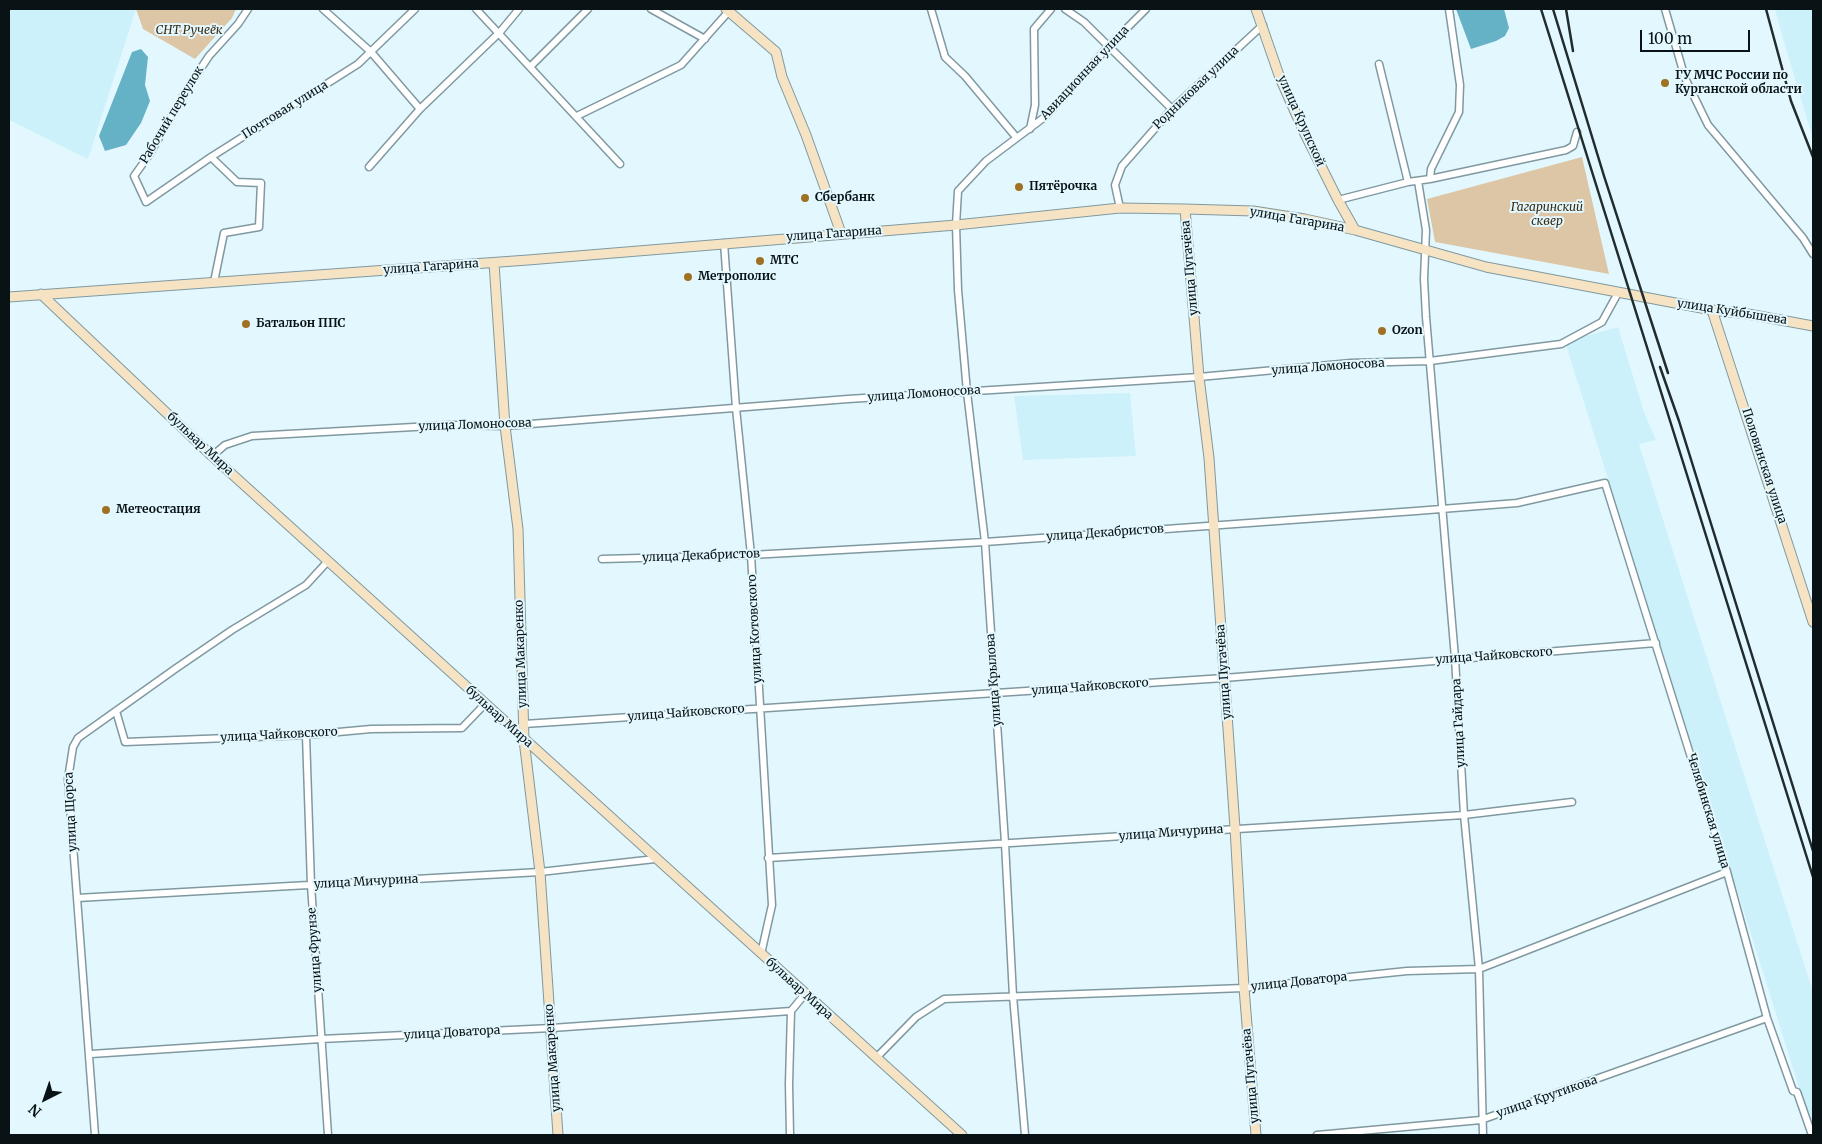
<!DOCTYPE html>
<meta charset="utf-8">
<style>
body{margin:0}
#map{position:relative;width:1822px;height:1144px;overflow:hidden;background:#e3f8fe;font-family:Merriweather,serif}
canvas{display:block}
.frame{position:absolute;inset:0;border:10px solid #091315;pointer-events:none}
.north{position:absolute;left:20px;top:1074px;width:50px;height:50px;-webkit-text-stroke:4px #e3f8fe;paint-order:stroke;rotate:221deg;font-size:14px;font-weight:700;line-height:20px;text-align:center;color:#091315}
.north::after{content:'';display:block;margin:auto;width:18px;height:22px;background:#091315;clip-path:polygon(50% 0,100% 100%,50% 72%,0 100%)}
.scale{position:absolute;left:1640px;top:30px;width:110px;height:22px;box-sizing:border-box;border:2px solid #091315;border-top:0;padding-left:6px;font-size:15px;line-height:18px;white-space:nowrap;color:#091315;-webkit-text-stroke:4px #e3f8fe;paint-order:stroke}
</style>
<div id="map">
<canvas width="1822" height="1144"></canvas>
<div class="frame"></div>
<div class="north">N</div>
<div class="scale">100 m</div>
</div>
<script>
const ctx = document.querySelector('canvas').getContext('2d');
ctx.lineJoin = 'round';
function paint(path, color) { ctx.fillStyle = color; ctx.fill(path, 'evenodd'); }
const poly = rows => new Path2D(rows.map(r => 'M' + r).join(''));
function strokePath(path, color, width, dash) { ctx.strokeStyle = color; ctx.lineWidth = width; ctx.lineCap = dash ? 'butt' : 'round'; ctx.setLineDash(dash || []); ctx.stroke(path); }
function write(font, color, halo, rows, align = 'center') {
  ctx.font = font + ' Merriweather,serif'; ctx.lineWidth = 4; ctx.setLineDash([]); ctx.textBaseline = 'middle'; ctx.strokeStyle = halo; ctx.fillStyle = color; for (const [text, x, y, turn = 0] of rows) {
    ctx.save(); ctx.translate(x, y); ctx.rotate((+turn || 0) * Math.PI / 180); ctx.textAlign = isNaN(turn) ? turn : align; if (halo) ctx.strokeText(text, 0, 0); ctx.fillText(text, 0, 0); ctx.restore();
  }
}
const built = poly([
 [9,9,136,9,88,159,9,120],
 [1775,9,1813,9,1813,139,1781,32],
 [1618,327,1644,412,1656,440,1639,444,1813,992,1813,1132,1565,342],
 [1130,393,1136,456,1023,460,1014,396]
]);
const green = poly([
 [136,9,236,9,232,18,195,59,143,29],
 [1582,157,1609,274,1435,242,1427,199]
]);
const water = poly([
 [1456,9,1504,9,1509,28,1505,36,1496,41,1471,49],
 [141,49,148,57,145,85,150,101,141,123,126,145,105,151,99,136,132,52]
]);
const street = poly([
 [248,9,238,24,209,56,186,91,149,155,134,176,146,202,211,157,358,64,415,9],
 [323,9,371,52,420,109],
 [476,9,620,164],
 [651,9,705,39],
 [931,9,945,57,965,76,1016,137],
 [1065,9,1084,22,1172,109],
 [1665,9,1685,78,1708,125,1803,238,1813,254],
 [1379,64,1408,182],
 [531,66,588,9],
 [577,116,681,65,730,10],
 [1030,129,1035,105,1034,29,1051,9],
 [211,157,237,182,261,183,259,227,224,233,214,282],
 [369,167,420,109,500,32,519,9],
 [1430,179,1431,169,1459,112,1460,85,1449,9],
 [1418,181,1426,230,1424,279,1426,317,1455,658,1464,815,1479,969,1483,1135],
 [1338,200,1408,182,1430,179,1566,150,1573,146,1577,132],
 [1120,208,1115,185,1122,166,1172,109,1263,25],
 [724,243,736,408,751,555,772,905,761,954],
 [212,456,225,445,252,436,450,425,505,426,848,399,1199,377,1351,363,1430,361,1561,344,1602,322,1618,293],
 [602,559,751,555,985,542,1416,511,1517,503,1605,483,1727,872,1767,1018,1793,1091,1797,1092,1812,1135],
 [116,711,125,742,306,735,371,729,462,728,485,704],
 [524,724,1224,678,1656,643],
 [306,735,311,885,328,1135],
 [768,858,1464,815,1572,802],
 [77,898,540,872,655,859],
 [91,1054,321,1039,552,1028,791,1011,805,994],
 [876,1058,916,1017,944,999,1244,988,1407,971,1479,969,1727,872],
 [95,1135,68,779,73,747,78,738,175,669,232,630,306,585,328,561],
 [790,1135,789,1084,791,1011],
 [1025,1135,1013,996,1005,843,985,542,967,392,958,290,956,225,958,191,986,161,1046,116,1108,47,1146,9],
 [1317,1135,1481,1120,1767,1018]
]);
const secondary = poly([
 [726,9,776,52,782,77,806,135,841,233],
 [1256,9,1280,78,1304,132,1338,200,1355,230],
 [1185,209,1199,377,1209,458,1235,828,1244,988,1256,1135],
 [494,263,505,426,518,529,524,740,540,872,558,1135],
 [41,294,212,456,962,1135],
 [9,297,528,260,956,225,1120,208,1185,209,1253,211,1305,219,1355,230,1486,267,1712,310,1748,314,1813,326],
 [1712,310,1813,622]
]);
const rail = poly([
 [1541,9,1813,877],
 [1553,9,1604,176,1668,373],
 [1566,9,1573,51],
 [1766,9,1791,101,1813,157],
 [1660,367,1679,421,1813,851]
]);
const markers = [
 [1665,83,5,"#9f7122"],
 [1019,187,5,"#9f7122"],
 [805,198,5,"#9f7122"],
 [760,261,5,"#9f7122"],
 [688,277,5,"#9f7122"],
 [246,324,5,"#9f7122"],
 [1382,331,5,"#9f7122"],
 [106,510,5,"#9f7122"]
];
const parkNames = [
 ["СНТ Ручеёк",189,31],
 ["Гагаринский",1547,208],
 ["сквер",1547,222]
];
const streetNames = [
 ["Авиационная улица",1085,73,-47],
 ["Родниковая улица",1196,88,-44],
 ["Почтовая улица",285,110,-32],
 ["Рабочий переулок",172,115,-59],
 ["улица Крупской",1301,121,66],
 ["улица Гагарина",1297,220,10],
 ["улица Гагарина",834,234,-4],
 ["улица Гагарина",431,267,-4],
 ["улица Пугачёва",1190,268,-95],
 ["улица Куйбышева",1732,312,9],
 ["улица Ломоносова",1328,367,-4],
 ["улица Ломоносова",924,394,-4],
 ["улица Ломоносова",475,425,-2],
 ["бульвар Мира",200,444,43],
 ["Половинская улица",1764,466,72],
 ["улица Декабристов",1105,533,-4],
 ["улица Декабристов",701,556,-2],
 ["улица Котовского",755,629,-93],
 ["улица Макаренко",521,654,-92],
 ["улица Чайковского",1494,656,-4],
 ["улица Пугачёва",1224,672,-94],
 ["улица Крылова",994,680,-94],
 ["улица Чайковского",1090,687,-4],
 ["улица Чайковского",686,713,-4],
 ["бульвар Мира",499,717,42],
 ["улица Гайдара",1459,723,-93],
 ["улица Чайковского",279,735,-3],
 ["Челябинская улица",1708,811,73],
 ["улица Щорса",71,812,-93],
 ["улица Мичурина",1171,833,-4],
 ["улица Мичурина",366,882,-3],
 ["улица Фрунзе",315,950,-94],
 ["улица Доватора",1299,982,-6],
 ["бульвар Мира",799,989,42],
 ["улица Доватора",452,1033,-3],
 ["улица Макаренко",553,1058,-94],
 ["улица Пугачёва",1251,1076,-95],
 ["улица Крутикова",1547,1097,-19]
];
const poiNames = [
 ["ГУ МЧС России по",1675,76],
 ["Курганской области",1675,90],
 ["Пятёрочка",1029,187],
 ["Сбербанк",815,198],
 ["МТС",770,261],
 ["Метрополис",698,277],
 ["Батальон ППС",256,324],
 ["Ozon",1392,331],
 ["Метеостация",116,510]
];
paint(built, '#cdf1fb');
paint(green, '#ddc6a6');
paint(water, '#65b1c5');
strokePath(street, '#8099a0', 9);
strokePath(secondary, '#8099a0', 11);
strokePath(street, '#fff', 6);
strokePath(secondary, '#f5e3c4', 9);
strokePath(rail, '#212c2e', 2.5);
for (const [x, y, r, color] of markers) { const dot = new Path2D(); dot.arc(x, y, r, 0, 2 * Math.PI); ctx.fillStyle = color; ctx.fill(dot); strokePath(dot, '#e3f8fe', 2); }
write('italic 12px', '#382910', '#e3f8fe', parkNames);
write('12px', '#091315', '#e3f8fe', streetNames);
write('bold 12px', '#091315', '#e3f8fe', poiNames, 'left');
</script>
